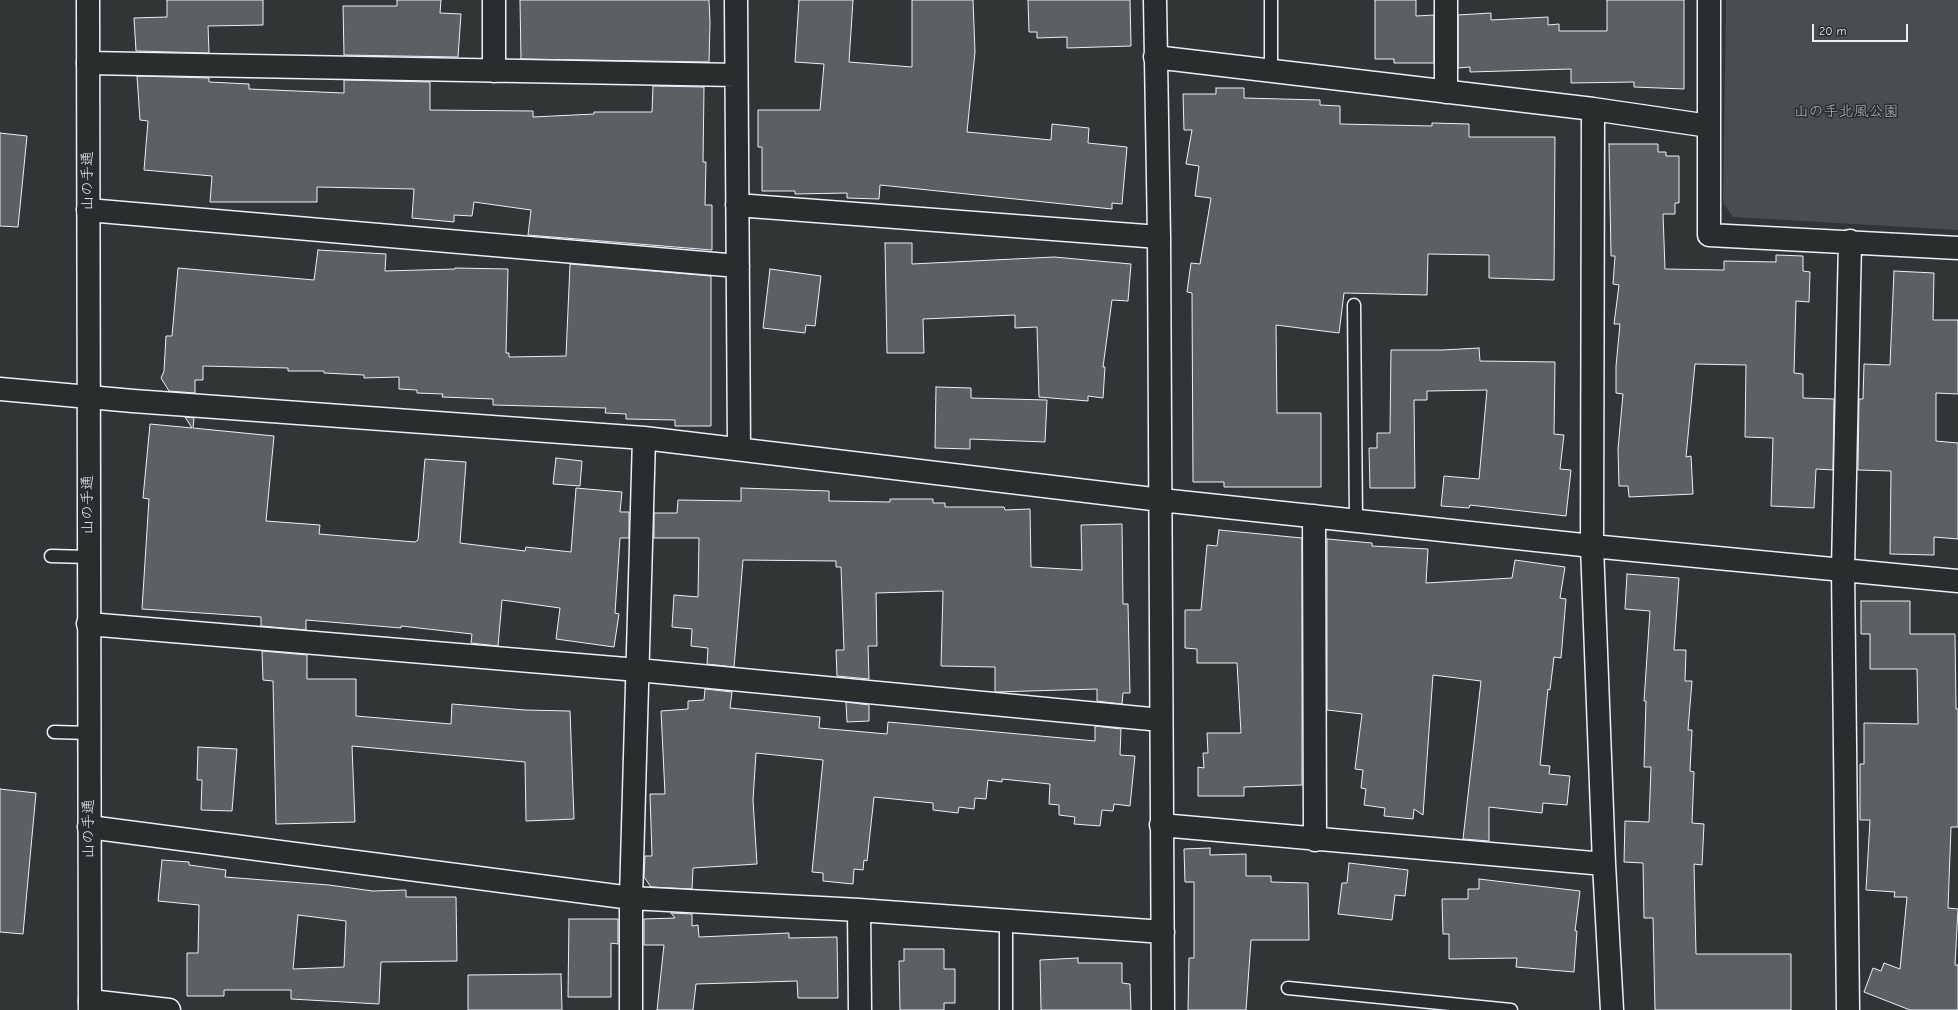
<!DOCTYPE html>
<meta charset="utf-8">
<style>
body{margin:0}
#map{position:relative;width:1958px;height:1010px;overflow:hidden;background:#323536;font-family:"Comic Neue",sans-serif}
canvas{display:block}
.scale{position:absolute;left:1812px;top:24px;width:96px;height:18px;box-sizing:border-box;border:2px solid #e8f1f8;border-top:0;padding-left:5px;font-size:12px;line-height:14px;white-space:nowrap;color:#e8f1f8;-webkit-text-stroke:3px #2a2d2e;paint-order:stroke}
</style>
<div id="map">
<canvas width="1958" height="1010"></canvas>
<div class="scale">20 m</div>
</div>
<script>
const ctx = document.querySelector('canvas').getContext('2d');
ctx.lineJoin = 'round';
function paint(path, color) { ctx.fillStyle = color; ctx.fill(path, 'evenodd'); }
const poly = rows => new Path2D(rows.map(r => 'M' + r).join(''));
function strokePath(path, color, width, dash) { ctx.strokeStyle = color; ctx.lineWidth = width; ctx.lineCap = dash ? 'butt' : 'round'; ctx.setLineDash(dash || []); ctx.stroke(path); }
function write(font, color, halo, rows, align = 'center') {
  ctx.font = font + ' "Comic Neue","Klee One",sans-serif'; ctx.lineWidth = 3; ctx.setLineDash([]); ctx.textBaseline = 'middle'; ctx.strokeStyle = halo; ctx.fillStyle = color; for (const [text, x, y, turn = 0] of rows) {
    ctx.save(); ctx.translate(x, y); ctx.rotate((+turn || 0) * Math.PI / 180); ctx.textAlign = isNaN(turn) ? turn : align; if (halo) ctx.strokeText(text, 0, 0); ctx.fillText(text, 0, 0); ctx.restore();
  }
}
const green = poly([
 [1726,0,1958,0,1958,230,1733,217,1723,203]
]);
const building = poly([
 [167,0,263,0,263,25,208,26,209,53,136,51,134,18,167,17,167,0],
 [397,0,441,0,440,13,461,14,458,57,344,55,343,6,397,6,397,0],
 [520,0,709,0,710,22,709,62,521,59,520,0],
 [799,0,853,0,849,62,912,67,912,0,973,0,975,52,967,132,1051,140,1052,124,1089,128,1088,143,1127,147,1122,204,1112,203,1112,209,880,185,879,199,847,198,847,193,795,194,795,191,762,191,762,147,758,147,758,110,820,110,824,64,795,62,799,0],
 [1028,0,1130,0,1131,46,1067,48,1067,37,1037,38,1037,32,1029,32,1028,0],
 [1375,0,1416,0,1416,16,1434,15,1434,63,1394,63,1394,59,1375,59,1375,0],
 [1607,0,1684,0,1684,89,1634,87,1634,82,1571,83,1571,69,1470,72,1470,67,1458,68,1458,15,1491,13,1491,20,1548,17,1548,25,1559,24,1559,31,1607,31,1607,0],
 [137,76,209,78,209,82,249,84,249,89,344,93,344,80,430,82,430,110,533,111,533,117,594,114,594,112,652,112,653,86,704,87,703,162,706,162,705,205,712,205,712,250,528,235,531,210,474,202,472,216,454,215,454,222,412,218,414,189,317,187,317,202,210,202,212,176,144,170,148,121,140,120,137,76],
 [1216,88,1244,88,1244,98,1320,100,1320,105,1340,106,1340,124,1432,126,1432,123,1469,124,1469,137,1555,137,1554,280,1489,278,1489,255,1428,254,1427,295,1344,293,1339,333,1276,325,1277,413,1321,413,1321,487,1224,487,1224,482,1193,482,1192,293,1187,292,1191,263,1200,264,1211,198,1195,196,1199,166,1186,164,1192,130,1184,130,1183,94,1216,94,1216,88],
 [0,133,27,136,18,227,0,226,0,133],
 [1609,144,1658,144,1658,152,1666,152,1666,156,1679,156,1679,203,1675,203,1675,214,1663,214,1665,269,1724,270,1724,261,1776,262,1776,255,1803,256,1803,271,1810,272,1809,302,1796,301,1794,373,1803,374,1803,398,1834,399,1833,470,1816,469,1814,508,1771,506,1773,438,1745,437,1746,365,1695,364,1686,457,1691,456,1693,494,1629,497,1628,486,1619,486,1618,449,1623,394,1616,393,1616,366,1620,324,1614,324,1619,285,1613,284,1615,256,1611,256,1609,144],
 [885,243,912,243,912,264,1054,257,1131,264,1128,301,1112,300,1103,367,1105,367,1103,398,1088,396,1088,401,1039,397,1037,327,1015,328,1015,315,923,319,924,353,887,353,885,243],
 [318,250,386,254,385,271,455,269,455,268,508,269,506,353,509,353,509,357,566,356,570,264,711,276,711,426,675,426,675,420,626,419,626,414,605,413,606,408,493,405,493,399,442,397,443,394,417,393,417,390,399,389,399,377,364,378,364,375,324,373,324,371,288,371,288,368,203,366,203,380,195,380,195,393,169,391,161,378,164,371,166,336,172,336,178,268,314,280,318,250],
 [770,269,821,276,815,326,806,325,805,333,763,328,770,269],
 [1894,271,1934,273,1933,320,1958,320,1958,394,1936,393,1936,441,1958,443,1958,539,1934,537,1934,555,1890,554,1891,471,1858,470,1859,399,1863,399,1864,364,1890,365,1894,271],
 [1479,348,1480,361,1555,362,1554,434,1564,435,1560,469,1571,470,1566,516,1470,505,1469,508,1441,506,1444,476,1479,479,1487,390,1427,391,1427,400,1414,400,1415,488,1370,488,1369,448,1377,448,1377,433,1390,433,1391,350,1442,350,1479,348],
 [936,387,971,388,971,398,1047,400,1045,442,970,439,970,449,935,448,936,387],
 [185,417,194,418,193,428,274,436,266,521,320,525,319,534,415,542,418,540,425,459,466,462,460,543,525,551,526,547,571,552,576,488,622,492,620,512,629,512,629,538,620,538,615,613,619,614,614,647,556,639,560,608,502,600,498,646,471,643,472,634,401,626,401,628,306,620,306,630,261,626,261,617,142,609,149,499,143,498,150,424,192,428,185,417],
 [556,458,582,461,580,486,553,484,556,458],
 [741,488,829,491,829,501,890,502,890,499,933,499,933,503,945,503,945,507,1004,507,1005,510,1030,509,1031,567,1082,570,1081,525,1122,524,1123,604,1128,604,1130,693,1123,693,1122,704,1097,701,1097,689,995,692,995,667,941,666,943,591,876,593,877,646,868,646,869,679,837,676,836,650,844,650,841,567,836,567,836,561,743,560,734,667,707,664,708,648,691,646,692,629,672,627,674,595,698,597,699,538,654,538,654,513,677,513,678,500,741,501,741,488],
 [1219,530,1302,538,1302,785,1244,787,1244,796,1198,796,1198,767,1204,768,1203,753,1208,753,1207,733,1241,733,1237,663,1197,663,1197,649,1185,648,1185,610,1201,610,1207,545,1217,546,1219,530],
 [1327,539,1372,543,1372,546,1428,549,1426,583,1512,578,1515,560,1565,567,1560,598,1566,599,1561,658,1554,657,1550,690,1548,689,1540,765,1550,766,1549,774,1570,776,1567,805,1543,803,1542,813,1489,807,1489,841,1463,839,1481,681,1433,675,1423,815,1414,809,1413,819,1384,816,1385,808,1364,805,1366,789,1361,788,1363,770,1355,769,1362,714,1327,710,1327,539],
 [1627,574,1679,578,1674,650,1686,650,1685,681,1692,681,1688,730,1692,730,1690,771,1694,772,1692,823,1704,824,1702,865,1694,864,1696,954,1791,954,1791,1010,1655,1010,1653,918,1644,918,1643,863,1624,862,1625,821,1649,822,1651,767,1644,767,1646,701,1644,701,1650,611,1625,609,1627,574],
 [1861,601,1910,601,1910,634,1955,634,1956,709,1958,709,1958,827,1951,827,1948,908,1958,909,1955,965,1958,965,1958,1010,1910,1010,1864,992,1873,968,1881,971,1884,963,1900,969,1907,897,1894,897,1895,892,1866,890,1870,820,1860,820,1860,764,1864,764,1864,723,1918,724,1917,669,1870,669,1870,634,1861,634,1861,601],
 [262,651,307,655,307,679,356,679,356,716,451,724,452,704,525,710,570,711,574,819,526,821,525,762,352,746,355,822,276,824,273,681,263,680,262,651],
 [705,689,732,692,730,708,820,717,819,728,887,734,888,722,1095,741,1095,726,1121,729,1120,755,1135,756,1130,806,1114,804,1113,811,1102,810,1100,826,1074,824,1075,817,1059,815,1059,805,1049,804,1050,784,1002,779,1002,782,988,780,986,799,975,798,974,809,959,807,958,813,933,810,933,803,874,797,867,861,864,860,863,870,854,869,853,884,823,881,823,873,812,872,823,760,756,753,753,800,757,864,693,868,692,889,651,887,644,877,645,856,652,856,650,794,665,794,661,711,688,709,688,701,704,700,705,689],
 [846,702,869,705,869,721,847,722,846,702],
 [198,747,237,749,232,811,201,810,202,780,197,780,198,747],
 [0,789,36,793,23,934,0,932,0,789],
 [1210,848,1210,855,1246,854,1246,876,1271,876,1271,882,1308,883,1309,940,1251,940,1246,1010,1188,1010,1189,958,1194,958,1194,882,1185,882,1184,849,1210,848],
 [162,860,189,862,189,865,226,870,225,877,329,885,373,891,406,890,406,897,456,897,457,961,381,962,379,1004,291,999,291,990,224,990,224,996,187,996,187,953,198,953,199,905,158,901,162,860],
 [298,915,346,921,344,967,293,969,298,915],
 [1349,863,1408,870,1405,896,1395,895,1392,920,1338,914,1342,883,1347,883,1349,863],
 [1479,879,1580,891,1575,931,1577,931,1574,972,1516,967,1517,958,1449,959,1449,934,1443,934,1442,899,1468,899,1468,889,1479,889,1479,879],
 [671,913,692,914,692,926,698,925,699,937,789,933,789,938,837,937,838,998,798,998,797,981,696,984,693,1010,657,1010,664,945,644,945,644,919,675,918,671,913],
 [569,919,618,919,618,944,611,943,611,997,568,997,569,919],
 [904,949,944,949,944,969,955,969,955,1003,944,1003,944,1010,900,1010,899,961,904,961,904,949],
 [1078,958,1078,963,1122,963,1122,983,1130,984,1131,1010,1041,1010,1040,960,1078,958],
 [561,974,562,1010,468,1010,468,975,561,974]
]);
const lane = poly([
 [1271,71,1271,0],
 [1354,305,1356,521],
 [51,556,88,557],
 [54,732,89,733],
 [1288,988,1511,1010],
 [1006,1010,1006,921]
]);
const street = poly([
 [494,0,494,71],
 [736,0,739,448],
 [1155,0,1159,237,1163,1010],
 [1446,0,1446,92],
 [1709,0,1709,235,1958,248],
 [1155,57,1593,109,1709,126],
 [88,63,736,75],
 [1593,109,1592,546,1604,864,1612,1010],
 [737,205,1159,237],
 [88,210,738,266],
 [0,389,133,401,644,438,1161,500,1592,546,1958,581],
 [1314,516,1315,840],
 [88,624,638,670,1161,720],
 [1161,825,1604,864],
 [89,827,631,898,859,910,1163,932],
 [859,910,860,1010],
 [90,1001,169,1010],
 [631,1010,631,898,644,438],
 [1848,1010,1843,569,1850,241]
]);
const secondary = poly([
 [88,0,90,1010]
]);
const parkNames = [
 ["山の手北風公園",1846,112]
];
const streetNames = [
 ["山の手通",88,181,-90],
 ["山の手通",88,505,-90],
 ["山の手通",89,829,-90]
];
paint(green, '#494d4f');
paint(building, '#5c6063');
strokePath(building, '#e8f1f8', 1);
strokePath(lane, '#e8f1f8', 15);
strokePath(street, '#e8f1f8', 25);
strokePath(secondary, '#e8f1f8', 25);
strokePath(lane, '#2a2d2e', 12);
strokePath(street, '#2a2d2e', 22);
strokePath(secondary, '#2a2d2e', 22);
write('15px', '#b0b8bd', '#2a2d2e', parkNames);
write('15px', '#e8f1f8', '#2a2d2e', streetNames);
</script>
